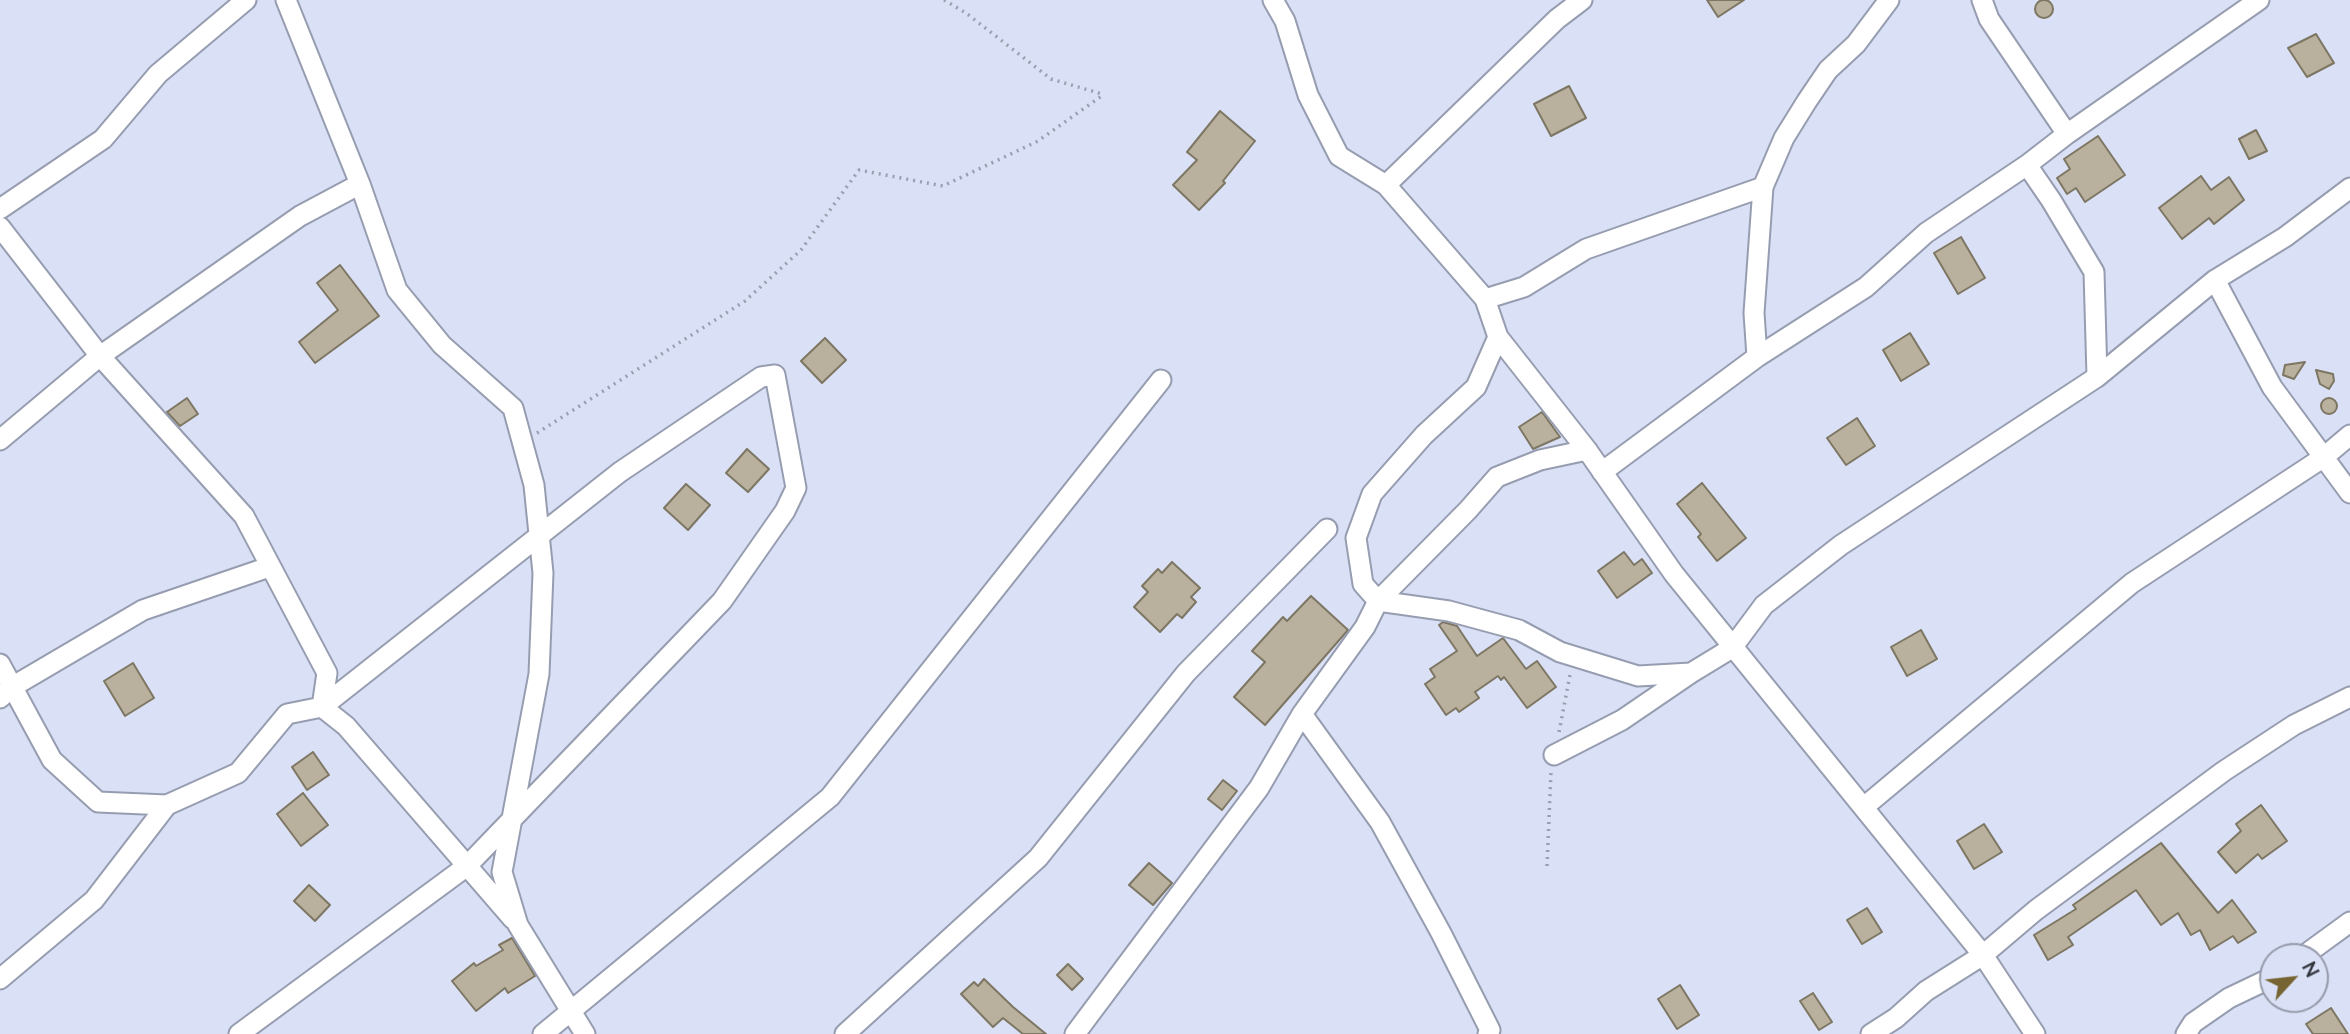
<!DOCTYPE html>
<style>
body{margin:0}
#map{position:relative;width:2350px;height:1034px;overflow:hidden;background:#dae0f5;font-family:Mulish,sans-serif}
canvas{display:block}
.north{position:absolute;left:2259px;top:943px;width:70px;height:70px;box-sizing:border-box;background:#dae0f5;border:2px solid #979bab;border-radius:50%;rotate:63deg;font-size:19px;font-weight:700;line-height:28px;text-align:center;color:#32343c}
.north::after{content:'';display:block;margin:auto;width:24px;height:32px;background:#766533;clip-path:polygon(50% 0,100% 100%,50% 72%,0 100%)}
</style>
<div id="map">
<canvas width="2350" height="1034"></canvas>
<div class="north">N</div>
</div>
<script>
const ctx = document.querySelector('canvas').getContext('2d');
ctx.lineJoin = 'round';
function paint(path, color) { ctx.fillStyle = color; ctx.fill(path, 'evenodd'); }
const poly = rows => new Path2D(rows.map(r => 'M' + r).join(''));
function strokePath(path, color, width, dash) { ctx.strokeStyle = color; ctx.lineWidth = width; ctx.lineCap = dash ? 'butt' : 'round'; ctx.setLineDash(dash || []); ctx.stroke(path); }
const building = poly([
 '2035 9a9 9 0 1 1 18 0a9 9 0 1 1-18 0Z',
 [1707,0,1744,0,1718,17,1707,0],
 [2316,34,2334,63,2307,77,2288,48,2316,34],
 [1569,86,1586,118,1551,136,1534,104,1569,86],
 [1220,111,1255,141,1223,181,1225,183,1199,210,1173,185,1197,160,1187,152,1220,111],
 [2256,130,2267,151,2249,159,2239,139,2256,130],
 [2098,136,2125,175,2085,202,2076,188,2067,194,2057,178,2070,169,2064,159,2098,136],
 [2201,176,2211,190,2229,177,2244,200,2214,224,2209,218,2182,239,2159,208,2201,176],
 [1961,237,1985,278,1958,294,1934,253,1961,237],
 [340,265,379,316,315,363,299,342,338,310,317,283,340,265],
 [1910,333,1929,364,1901,381,1883,350,1910,333],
 [825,338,846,360,822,383,801,361,825,338],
 [2305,362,2294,379,2283,375,2285,365,2305,362],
 [2316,370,2333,374,2334,381,2329,389,2320,384,2316,370],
 [187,398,198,414,180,426,167,412,187,398],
 '2321 406a8 8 0 1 1 16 0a8 8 0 1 1-16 0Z',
 [1542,412,1560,437,1533,449,1519,427,1542,412],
 [1857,418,1875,446,1846,465,1827,438,1857,418],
 [747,449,769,469,748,492,726,473,747,449],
 [1702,483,1746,538,1717,561,1698,537,1701,534,1677,504,1702,483],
 [686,484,710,505,688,530,664,508,686,484],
 [1624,552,1634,565,1642,559,1652,573,1617,598,1598,571,1624,552],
 [1172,562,1200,588,1191,597,1196,602,1182,618,1177,614,1160,632,1134,607,1148,592,1142,586,1158,569,1162,573,1172,562],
 [1311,596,1348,630,1265,725,1234,697,1265,662,1252,651,1283,617,1287,621,1311,596],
 [1443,622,1457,626,1477,656,1503,638,1526,669,1537,661,1556,687,1527,708,1504,677,1501,680,1498,676,1475,692,1479,698,1459,712,1456,708,1446,715,1425,684,1435,677,1430,669,1457,651,1439,625,1443,622],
 [1921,630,1937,659,1907,676,1891,647,1921,630],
 [133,663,154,698,125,716,104,681,133,663],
 [313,752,329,775,307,790,292,767,313,752],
 [1223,780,1237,791,1222,810,1208,799,1223,780],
 [303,793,328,825,301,846,277,814,303,793],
 [2261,805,2287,841,2262,859,2258,854,2236,873,2218,852,2241,831,2236,824,2261,805],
 [1984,824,2002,852,1974,869,1957,841,1984,824],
 [2161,843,2218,913,2232,900,2256,932,2238,943,2233,936,2210,950,2200,930,2191,935,2178,913,2161,925,2136,890,2068,937,2073,945,2048,960,2034,935,2076,909,2073,905,2161,843],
 [1149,863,1172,883,1153,905,1129,885,1149,863],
 [309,885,330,905,315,921,294,901,309,885],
 [1867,908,1882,932,1862,944,1847,920,1867,908],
 [512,938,535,976,508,993,505,988,476,1011,452,981,474,963,476,966,503,950,499,945,512,938],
 [1068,964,1083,979,1072,990,1057,975,1068,964],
 [984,979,1013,1007,1046,1034,1023,1034,1003,1018,993,1027,961,994,974,982,978,986,984,979],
 [1680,985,1699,1015,1677,1029,1658,999,1680,985],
 [1813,993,1832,1022,1819,1030,1800,1001,1813,993],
 [2331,1008,2348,1034,2313,1034,2306,1024,2331,1008]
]);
const path = poly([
 [944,0,966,13,1051,79,1102,94],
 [537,433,745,301,801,250,859,170,943,186,1038,141,1103,95],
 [1559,732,1570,675],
 [1547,866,1551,771]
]);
const minor = poly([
 [286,0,360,184,397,290,442,345,513,408,534,485,543,573,539,674,502,872,518,925,585,1034],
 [1273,0,1285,21,1308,95,1339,156,1386,185,1485,299,1498,337,1587,450,1674,574,1983,955,2035,1034],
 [1982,0,1989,19,2067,134,2027,165,2051,200,2094,272,2097,377],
 [2067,134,2259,0],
 [1386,185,1557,19,1582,0],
 [0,209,103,139,158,74,246,0],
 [0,227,100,356,244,516,327,673,322,707,620,472,761,377,775,375,796,488,785,511,722,601,467,866,239,1034],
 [2215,280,2272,387,2350,493],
 [1485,299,1524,287,1586,249,1763,187],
 [1498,337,1476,387,1424,435,1372,494,1356,538,1363,584,1378,601,1449,611,1519,630,1560,652,1638,676,1691,673,1732,648,1764,605,1841,545,2097,377,2215,280,2285,237,2350,188],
 [1757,357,1754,313,1763,187,1784,138,1807,101,1828,70,1856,44,1889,0],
 [0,440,100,356,300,216,360,184],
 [1602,472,1757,357,1866,287,1926,233,2027,165],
 [0,664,52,760,98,802,167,805,238,773,287,714,322,707,346,726,513,919],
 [0,698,12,687,143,610,269,567],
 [1302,714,1380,822,1441,933,1490,1030,1488,1034],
 [1554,755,1622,720,1691,673],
 [1864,807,2132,583,2324,457,2350,435],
 [2302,957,2350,922],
 [0,979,94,900,167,805],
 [543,1034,830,797,1161,380],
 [845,1034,1038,858,1186,673,1327,529],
 [1075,1034,1259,788,1302,714,1365,627,1378,601,1468,510,1497,477,1540,460,1587,450],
 [1871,1034,1896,1018,1926,991,1983,955,2036,910,2224,771,2294,725,2350,697],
 [2186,1034,2193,1023,2229,998,2273,977]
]);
paint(building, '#b9b19d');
strokePath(building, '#7d7663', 2);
strokePath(minor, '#979db0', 23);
strokePath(path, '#9a9faf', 3.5, [2, 5]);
strokePath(minor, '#fff', 19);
</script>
